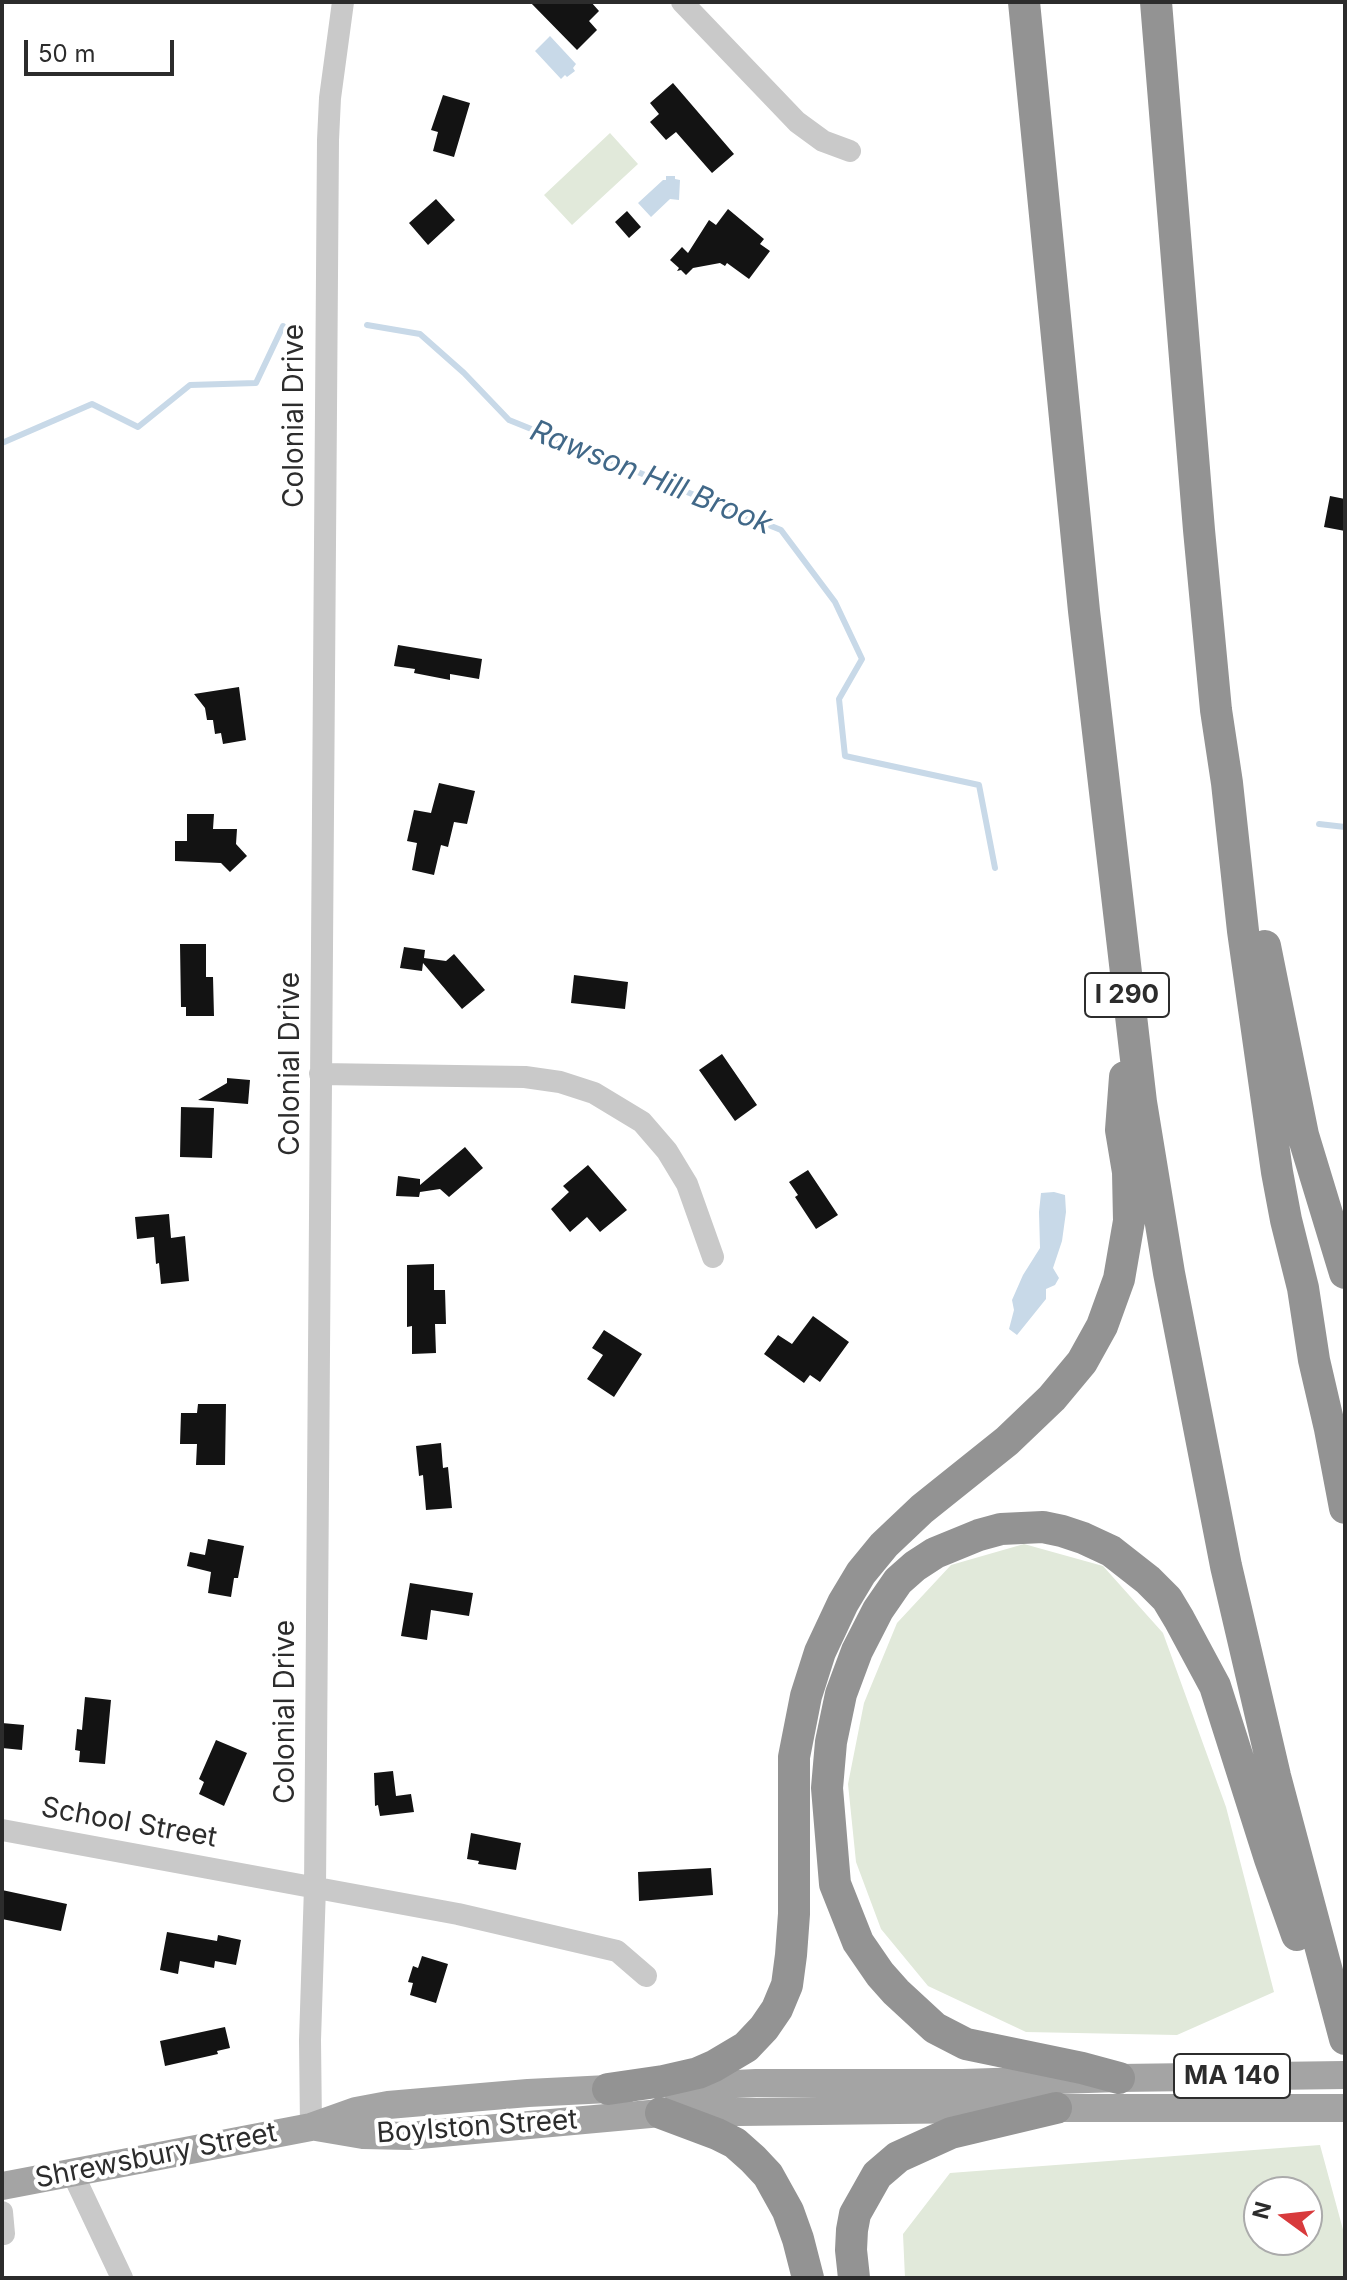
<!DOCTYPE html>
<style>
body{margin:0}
#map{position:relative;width:1347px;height:2280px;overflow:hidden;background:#fff;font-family:Inter,sans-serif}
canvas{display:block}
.frame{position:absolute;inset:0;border:4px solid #2c2c2c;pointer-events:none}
.north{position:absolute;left:1243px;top:2176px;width:80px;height:80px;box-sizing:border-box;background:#fff;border:2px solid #ababab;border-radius:50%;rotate:285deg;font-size:22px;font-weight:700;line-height:32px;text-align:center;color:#2c2c2c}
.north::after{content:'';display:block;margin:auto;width:28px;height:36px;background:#d83a3c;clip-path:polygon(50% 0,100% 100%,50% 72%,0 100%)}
.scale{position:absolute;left:24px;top:40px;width:150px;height:36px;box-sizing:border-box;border:4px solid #2c2c2c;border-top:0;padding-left:10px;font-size:24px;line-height:28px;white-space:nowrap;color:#2c2c2c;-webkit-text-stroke:6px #fff;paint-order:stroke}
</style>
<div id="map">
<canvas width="1347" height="2280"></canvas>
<div class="frame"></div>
<div class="north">N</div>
<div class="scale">50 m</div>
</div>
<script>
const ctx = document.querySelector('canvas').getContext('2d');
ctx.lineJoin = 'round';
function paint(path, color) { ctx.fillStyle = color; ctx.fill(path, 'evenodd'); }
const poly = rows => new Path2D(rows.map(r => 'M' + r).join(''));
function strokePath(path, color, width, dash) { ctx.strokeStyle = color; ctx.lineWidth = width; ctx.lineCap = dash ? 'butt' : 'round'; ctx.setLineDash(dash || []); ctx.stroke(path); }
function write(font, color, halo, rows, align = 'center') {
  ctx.font = font + ' Inter,sans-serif'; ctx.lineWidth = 8; ctx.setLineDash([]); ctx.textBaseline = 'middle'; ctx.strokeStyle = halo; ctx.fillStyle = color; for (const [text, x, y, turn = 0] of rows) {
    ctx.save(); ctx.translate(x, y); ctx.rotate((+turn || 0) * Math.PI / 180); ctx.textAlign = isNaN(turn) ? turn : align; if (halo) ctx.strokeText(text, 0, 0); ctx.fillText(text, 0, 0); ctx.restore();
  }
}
const green = poly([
 [610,133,638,164,572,225,544,195],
 [1024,1544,1103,1566,1163,1633,1226,1807,1274,1992,1177,2035,1026,2032,928,1986,881,1929,856,1862,848,1784,864,1703,897,1623,951,1565],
 [1320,2145,1345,2237,1345,2278,905,2278,903,2234,950,2173],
 [1259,2192,1307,2192,1307,2240,1259,2240]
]);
const water = poly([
 [550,36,576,64,573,68,575,71,567,77,565,75,561,79,535,51],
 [666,176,675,176,675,179,680,180,679,200,670,199,651,217,638,203,663,180,666,180],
 [1054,1192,1065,1195,1066,1212,1062,1241,1053,1268,1059,1278,1055,1285,1046,1289,1046,1299,1017,1335,1009,1329,1014,1310,1012,1300,1023,1275,1040,1248,1039,1212,1041,1193]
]);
const stream = poly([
 [367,325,420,334,464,373,509,420,781,530,835,602,862,659,839,699,845,756,979,785,995,868],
 [2,443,92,404,138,427,190,385,256,383,283,326],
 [1319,824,1345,827]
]);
const building = poly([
 [530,2,591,2,599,11,589,21,597,30,577,50],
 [673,83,734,154,712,173,676,132,666,140,650,122,659,114,650,103],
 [443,95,470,103,454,157,433,151,438,132,431,130],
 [436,199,455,220,428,245,409,223],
 [728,209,764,239,760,244,770,251,749,279,727,263,725,266,720,263,693,268,686,275,681,270,677,271,679,268,670,260,682,247,688,253,709,220,716,225],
 [627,211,641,227,629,238,615,222],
 [1330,496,1345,499,1345,531,1324,527],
 [398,645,482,659,479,679,450,674,450,680,414,673,415,669,394,666],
 [239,687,246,740,223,744,221,733,215,734,213,720,207,720,205,708,194,694],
 [439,783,475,791,467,824,454,822,448,847,441,845,434,875,412,870,417,843,407,841,414,810,431,813],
 [187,814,214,814,213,829,237,829,236,844,247,856,230,872,221,863,175,861,175,841,187,841],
 [180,944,206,944,206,977,213,977,214,1016,186,1016,186,1007,181,1007],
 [404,947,425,950,424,958,446,961,454,954,485,990,462,1009,423,963,422,971,400,968],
 [574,975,628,982,625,1009,571,1003],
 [722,1054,757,1105,735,1121,699,1070],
 [227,1078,250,1080,248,1104,198,1100,227,1083],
 [181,1107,214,1108,212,1158,180,1157],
 [465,1147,483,1168,449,1197,440,1189,420,1192,419,1197,396,1196,398,1176,420,1179,420,1185],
 [588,1165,627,1210,600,1232,587,1217,570,1232,551,1209,569,1192,563,1186],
 [808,1170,838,1215,816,1229,795,1197,798,1195,789,1182],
 [169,1214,171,1238,185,1236,189,1281,161,1284,159,1263,156,1264,154,1237,137,1239,135,1217],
 [434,1264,434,1290,445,1290,446,1324,435,1324,436,1353,412,1354,412,1326,407,1327,407,1265],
 [813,1316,849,1342,820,1382,810,1375,804,1383,764,1354,778,1335,792,1344],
 [604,1330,642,1354,614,1397,587,1379,603,1355,592,1348],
 [198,1404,226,1404,225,1465,196,1465,197,1444,180,1444,181,1413,197,1413],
 [441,1443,443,1468,448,1467,452,1508,426,1510,423,1475,419,1476,416,1446],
 [208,1539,244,1546,238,1578,234,1578,231,1597,208,1593,211,1572,187,1566,190,1552,205,1555],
 [410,1583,473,1593,469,1616,431,1610,427,1640,401,1636],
 [85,1697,111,1700,105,1764,79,1762,80,1751,75,1750,77,1729,82,1730],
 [2,1723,24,1725,22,1750,2,1748],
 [216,1740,247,1753,224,1806,199,1794,204,1782,199,1779],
 [393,1771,396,1796,411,1794,414,1812,380,1816,378,1805,375,1806,374,1773],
 [471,1833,521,1843,516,1870,478,1864,479,1861,467,1859],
 [711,1868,713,1895,639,1901,638,1872],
 [2,1890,67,1904,61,1931,2,1919],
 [167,1932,217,1941,218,1935,241,1940,236,1965,215,1961,214,1968,180,1961,178,1974,160,1970],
 [422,1956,448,1964,436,2003,410,1995,413,1983,408,1982,413,1966,418,1968],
 [225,2027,230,2048,217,2051,218,2054,165,2066,160,2041]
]);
const minor = poly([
 [682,2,797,122,823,141,850,151],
 [320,1074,525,1077,560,1082,594,1093,642,1122,667,1151,687,1184,713,1257],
 [2,1830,458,1914,617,1951,646,1976],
 [311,2127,310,2040,315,1887,328,140,330,98,343,2],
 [72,2172,122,2278],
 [2,2212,4,2234,2,2234]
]);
const major = poly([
 [674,2087,756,2083,963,2083,1119,2078,1345,2075],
 [316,2127,363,2135,408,2136,661,2113,1056,2108,1345,2108],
 [2,2186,311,2127,356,2111,388,2105,528,2093,628,2088]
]);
const highway = poly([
 [1024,2,1084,611,1141,1102,1169,1273,1226,1566,1275,1776,1345,2039],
 [1156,2,1199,530,1216,710,1227,783,1243,931,1277,1172,1286,1220,1303,1288,1314,1360,1330,1429,1345,1508],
 [1265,946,1303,1135,1345,1273],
 [1119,2078,1082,2068,966,2044,935,2028,896,1992,880,1974,858,1942,835,1884,827,1788,831,1742,841,1694,857,1651,878,1610,898,1581,915,1566,935,1553,979,1535,1001,1529,1043,1527,1062,1531,1083,1538,1111,1551,1148,1580,1167,1599,1179,1619,1215,1686,1270,1859,1297,1935],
 [608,2089,663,2081,698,2073,714,2066,746,2047,764,2028,777,2009,787,1985,791,1955,794,1914,794,1757,806,1696,820,1652,843,1603,861,1573,884,1545,922,1509,1007,1441,1052,1398,1082,1362,1102,1326,1119,1279,1129,1221,1128,1172,1121,1130,1125,1077],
 [661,2113,717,2134,735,2143,753,2159,768,2175,788,2211,798,2239,808,2278],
 [854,2278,851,2250,852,2230,855,2214,877,2175,898,2157,951,2133,1056,2108]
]);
const shields = [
 [1127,995,84],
 [1232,2076,116]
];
const shieldNames = [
 ["I 290",1127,995],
 ["MA 140",1232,2076]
];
const streetNames = [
 ["Colonial Drive",295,416,-90],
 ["Colonial Drive",291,1064,-90],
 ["Colonial Drive",286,1712,-90],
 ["School Street",129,1823,10],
 ["Boylston Street",477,2127,-4],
 ["Shrewsbury Street",156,2156,-11]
];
const waterNames = [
 ["Rawson Hill Brook",651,478,22]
];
paint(green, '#e1e9da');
paint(water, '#c8d9e8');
strokePath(stream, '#c8d9e8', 6);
paint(building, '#131313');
strokePath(minor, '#c9c9c9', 22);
strokePath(major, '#a4a4a4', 28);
strokePath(highway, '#939393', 32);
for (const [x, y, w] of shields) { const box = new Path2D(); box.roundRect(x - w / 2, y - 22, w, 44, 6); ctx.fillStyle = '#fff'; ctx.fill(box); strokePath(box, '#2c2c2c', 2); }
write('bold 26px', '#2c2c2c', null, shieldNames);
write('28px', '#2c2c2c', '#fff', streetNames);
write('italic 30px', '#416888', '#fff', waterNames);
</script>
